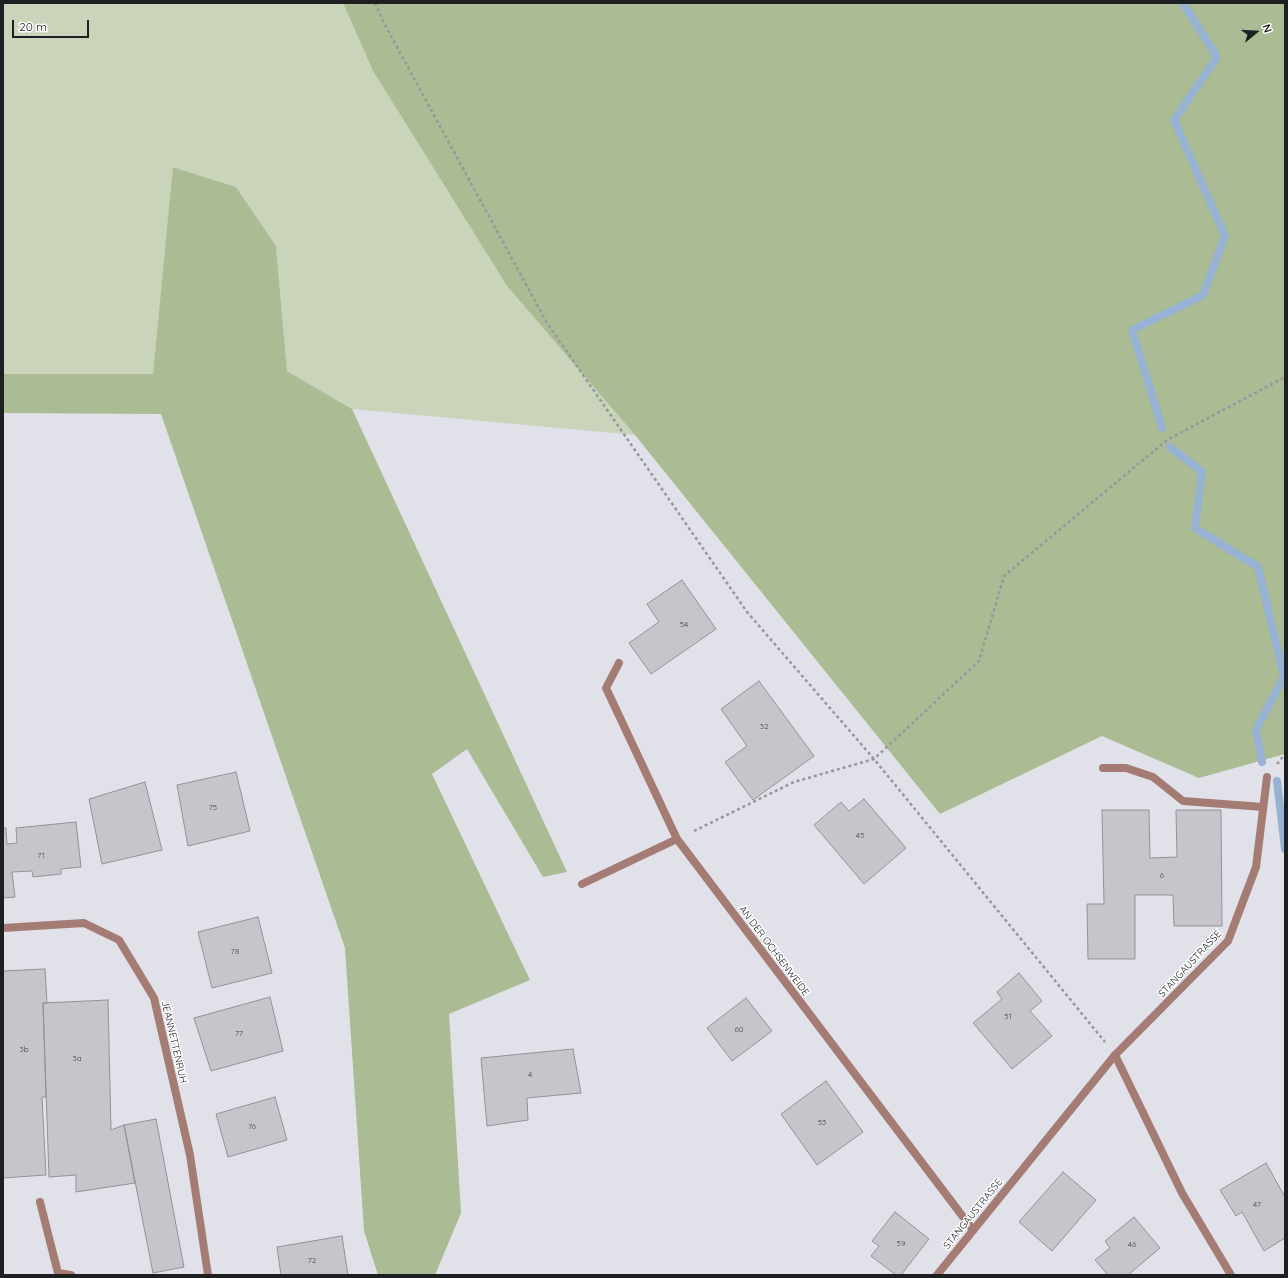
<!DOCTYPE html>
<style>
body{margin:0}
#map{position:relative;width:1288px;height:1278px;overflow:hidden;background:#e1e2e9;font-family:Quicksand,sans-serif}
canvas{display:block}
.frame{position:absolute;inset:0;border:4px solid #1e1f21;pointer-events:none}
.north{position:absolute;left:1236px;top:12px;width:40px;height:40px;-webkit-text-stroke:3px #fff;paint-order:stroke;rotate:72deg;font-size:11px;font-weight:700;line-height:16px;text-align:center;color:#1e1f21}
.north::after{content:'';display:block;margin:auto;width:14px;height:18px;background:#1e1f21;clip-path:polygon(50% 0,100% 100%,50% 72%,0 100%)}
.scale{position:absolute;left:12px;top:20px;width:77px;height:18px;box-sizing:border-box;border:2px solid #1e1f21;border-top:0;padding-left:5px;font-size:12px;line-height:14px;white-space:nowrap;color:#1e1f21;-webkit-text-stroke:3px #fff;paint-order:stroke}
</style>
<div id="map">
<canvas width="1288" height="1278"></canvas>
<div class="frame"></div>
<div class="north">N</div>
<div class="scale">20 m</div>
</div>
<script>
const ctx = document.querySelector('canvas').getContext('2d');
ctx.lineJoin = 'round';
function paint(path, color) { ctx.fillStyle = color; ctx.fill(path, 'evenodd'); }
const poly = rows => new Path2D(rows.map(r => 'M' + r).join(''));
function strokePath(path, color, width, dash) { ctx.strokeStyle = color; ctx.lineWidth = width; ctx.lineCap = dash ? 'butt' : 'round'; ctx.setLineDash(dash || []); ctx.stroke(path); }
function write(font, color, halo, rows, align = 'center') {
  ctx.font = font + ' Quicksand,sans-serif'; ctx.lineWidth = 3; ctx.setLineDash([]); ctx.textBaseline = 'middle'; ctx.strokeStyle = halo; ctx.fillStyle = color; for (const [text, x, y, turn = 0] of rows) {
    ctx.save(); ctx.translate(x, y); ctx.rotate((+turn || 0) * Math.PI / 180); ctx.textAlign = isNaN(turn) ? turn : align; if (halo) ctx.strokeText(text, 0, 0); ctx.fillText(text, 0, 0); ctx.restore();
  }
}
const green = poly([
 [3,3,343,3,373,71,507,286,635,435,352,409,287,371,276,246,236,187,174,167,153,374,3,374]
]);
const forest = poly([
 [343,3,1285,3,1285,754,1199,778,1102,736,940,814,635,435,507,286,373,71],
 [173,167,236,187,276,246,287,371,352,409,567,872,543,877,467,749,432,774,530,980,449,1014,461,1213,435,1275,378,1275,364,1231,345,948,161,414,3,413,3,374,153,374]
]);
const stream = poly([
 [1162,428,1132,330,1203,295,1225,236,1174,120,1217,57,1183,3],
 [1170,447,1202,472,1195,528,1258,567,1284,676,1256,730,1262,762],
 [1277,781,1285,849]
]);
const building = poly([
 [682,580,716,629,651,674,629,643,659,622,647,604,682,580],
 [759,681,814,756,753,800,725,762,747,746,721,709,759,681],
 [236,772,250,831,188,846,177,785,236,772],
 [145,782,162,850,102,864,89,799,145,782],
 [864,799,906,848,864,884,814,825,841,802,849,811,864,799],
 [1102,810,1149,810,1150,858,1177,857,1176,810,1221,810,1222,926,1174,926,1173,895,1135,895,1135,959,1088,959,1087,904,1104,904,1102,810],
 [76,822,81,867,61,869,61,874,33,877,32,871,12,872,15,897,3,898,3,828,6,828,7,844,17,843,16,828,76,822],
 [258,917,272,973,212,988,198,932,258,917],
 [45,969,47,1003,43,1003,46,1097,42,1097,46,1175,3,1178,3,971,45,969],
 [1019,973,1042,1001,1030,1011,1052,1036,1012,1069,973,1023,1002,999,997,992,1019,973],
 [270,997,283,1051,211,1071,194,1018,270,997],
 [746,998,772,1031,732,1061,707,1028,746,998],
 [108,1000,111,1130,124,1125,135,1183,76,1192,76,1175,49,1177,43,1003,108,1000],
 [573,1049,581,1093,527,1098,528,1120,487,1126,481,1058,573,1049],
 [826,1081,863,1132,817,1165,781,1114,826,1081],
 [275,1097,287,1140,228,1157,216,1114,275,1097],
 [156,1119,184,1267,153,1273,124,1125,156,1119],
 [1266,1163,1285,1197,1285,1238,1264,1251,1242,1212,1236,1216,1220,1190,1266,1163],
 [1063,1172,1096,1200,1052,1251,1019,1222,1063,1172],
 [895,1212,929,1239,901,1275,896,1275,871,1256,879,1246,872,1241,895,1212],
 [1134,1217,1160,1248,1128,1275,1108,1275,1095,1260,1110,1248,1105,1241,1134,1217],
 [342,1236,348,1275,281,1275,277,1247,342,1236]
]);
const path = poly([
 [375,3,385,25,547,323,747,612,874,759,1105,1042],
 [1277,764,1285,754],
 [694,831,794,782,874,759,979,661,1004,576,1167,440,1285,377]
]);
const service = poly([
 [619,663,606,688,677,839,973,1230],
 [1103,768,1126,768,1153,777,1183,801,1263,807],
 [582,884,677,839],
 [1115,1055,1228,941,1256,867,1267,777],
 [40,1202,58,1273,71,1275]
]);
const minor = poly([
 [3,928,84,923,119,940,154,998,190,1155,208,1275],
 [937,1275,1115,1055,1182,1193,1231,1275]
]);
const numberNames = [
 ["54",684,625],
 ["32",764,727],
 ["75",213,808],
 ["45",860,836],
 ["71",41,856],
 ["6",1162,876],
 ["78",235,952],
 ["51",1008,1017],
 ["60",739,1030],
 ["77",239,1034],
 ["3b",24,1050],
 ["3a",77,1059],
 ["4",530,1075],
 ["53",822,1123],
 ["76",252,1127],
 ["47",1257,1205],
 ["59",901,1244],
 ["46",1132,1245],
 ["72",312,1261]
];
const streetNames = [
 ["AN DER OCHSENWEIDE",774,951,53],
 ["STANGAUSTRASSE",1190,964,-47],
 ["JEANNETTENRUH",174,1042,77],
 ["STANGAUSTRASSE",973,1214,-51]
];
paint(green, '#c9d4ba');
paint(forest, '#abbb94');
strokePath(stream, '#97b2d3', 8);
paint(building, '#c7c5cc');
strokePath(building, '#939198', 1);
strokePath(path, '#96979c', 2.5, [3, 3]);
strokePath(service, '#a47c74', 8);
strokePath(minor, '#a47c74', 8);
write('8px', '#48484c', null, numberNames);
write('10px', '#1e1f21', '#fff', streetNames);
</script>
